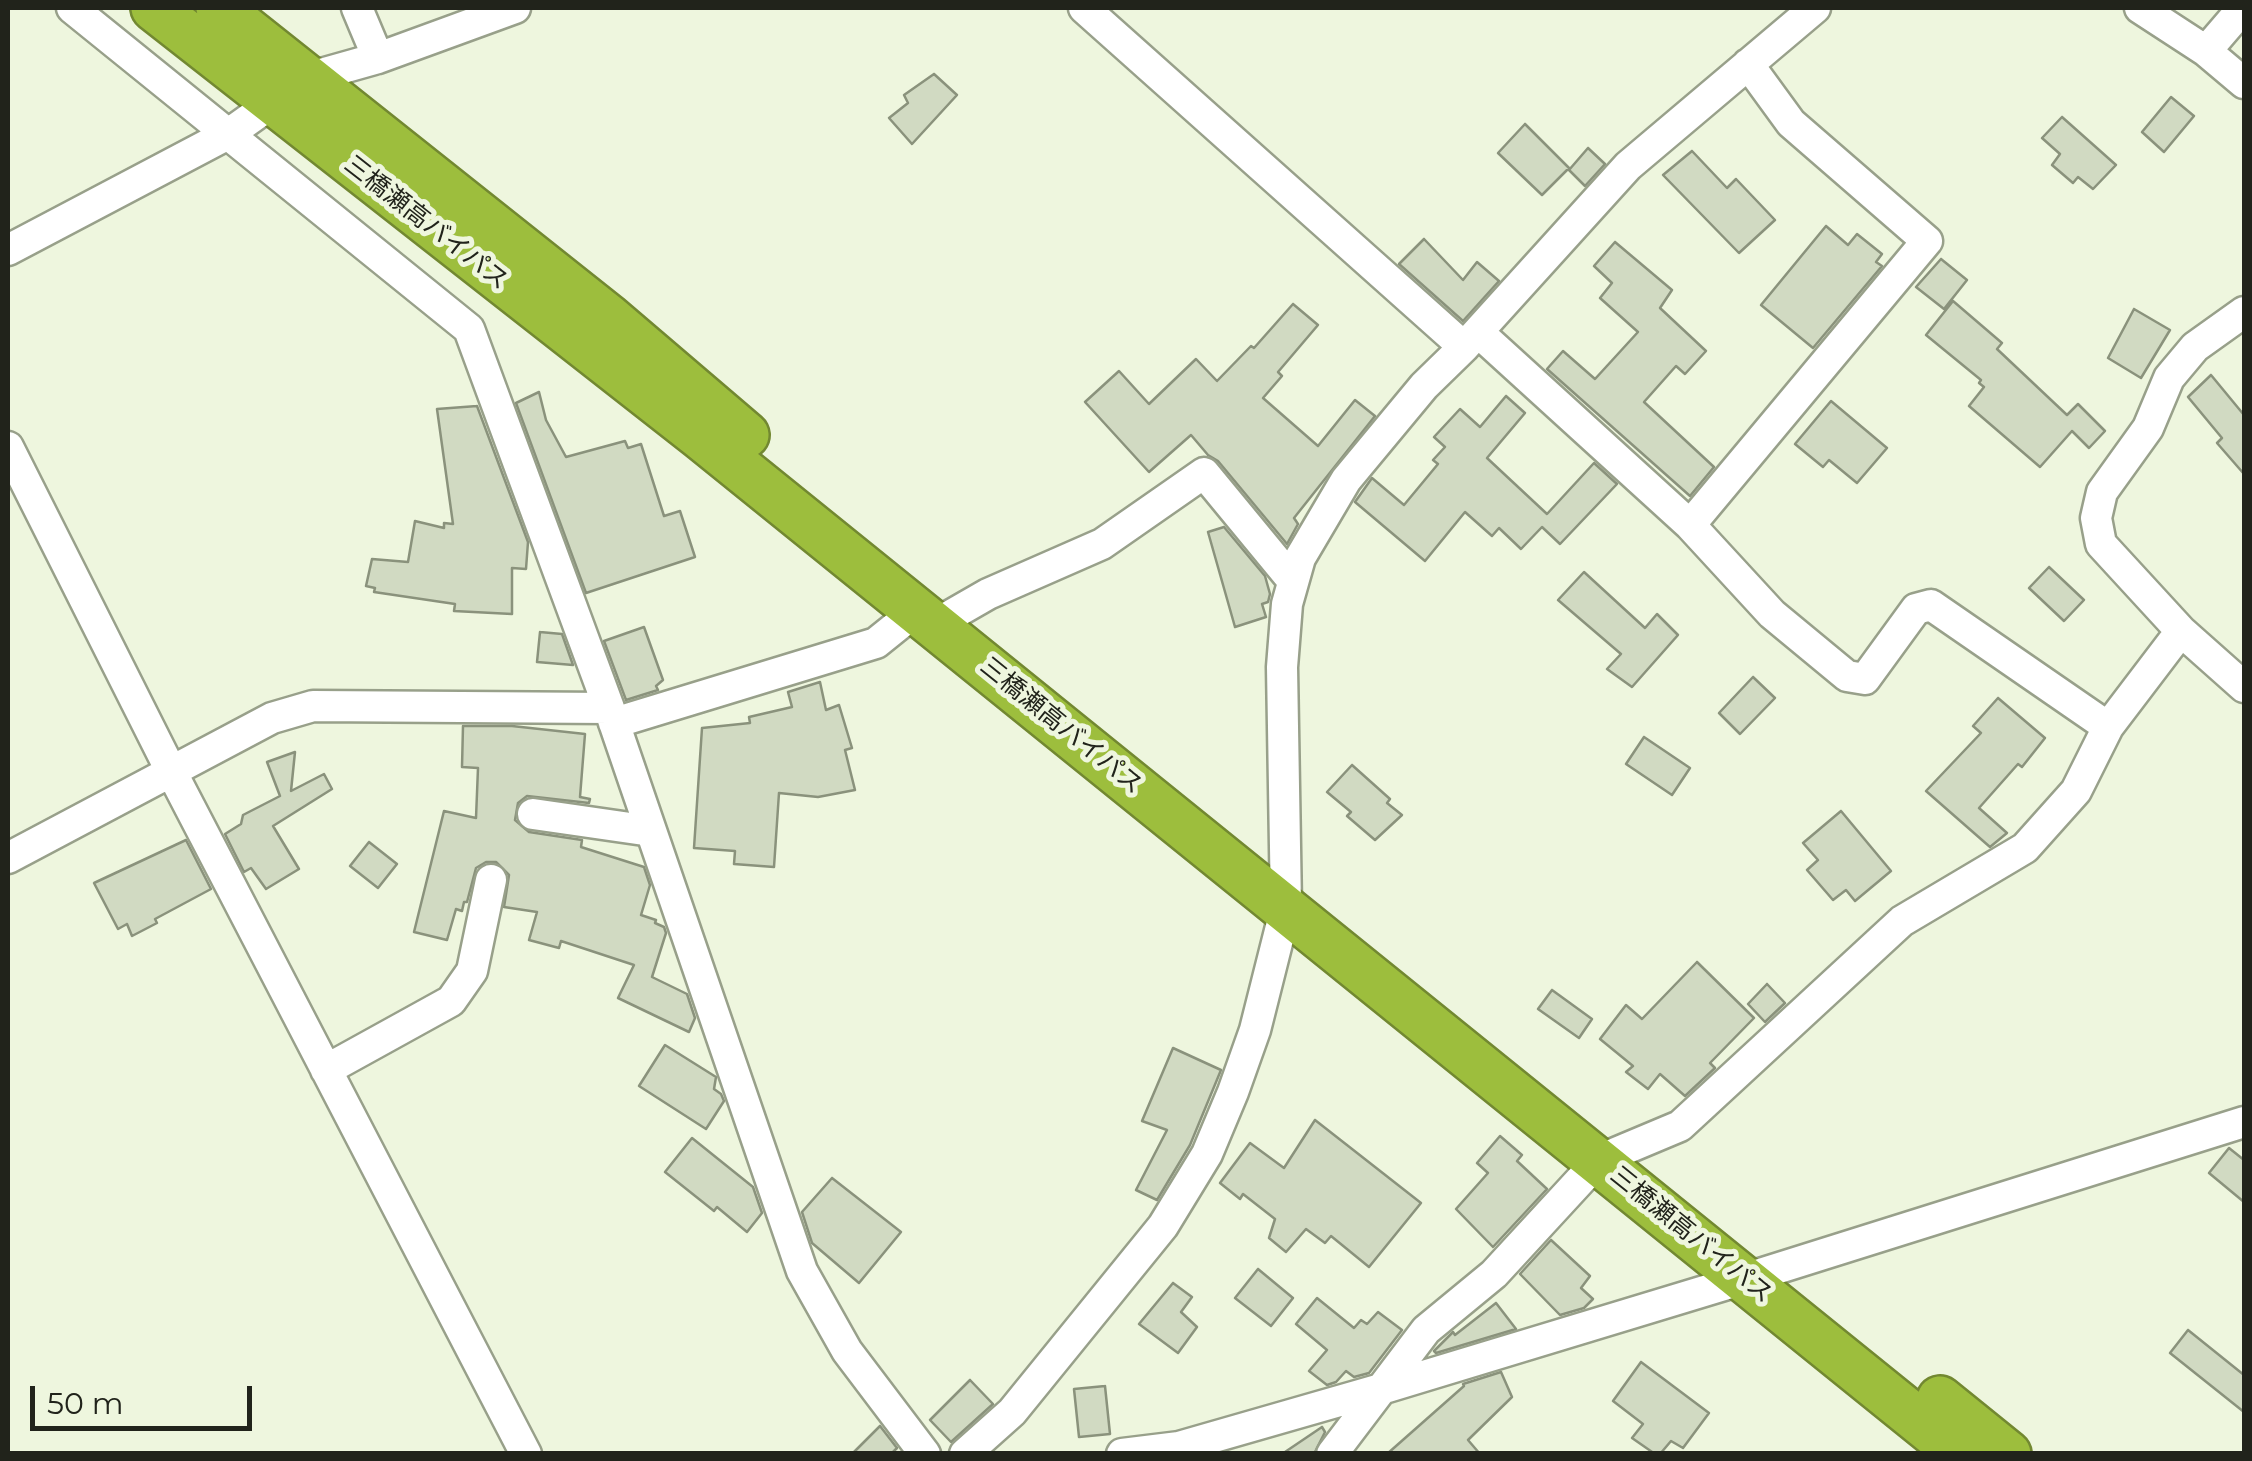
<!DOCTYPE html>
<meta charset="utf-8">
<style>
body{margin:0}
#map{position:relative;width:2252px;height:1461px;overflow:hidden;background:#eef6de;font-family:Montserrat,sans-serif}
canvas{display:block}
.frame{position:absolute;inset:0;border:10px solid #21231b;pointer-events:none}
.scale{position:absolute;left:30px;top:1386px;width:222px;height:45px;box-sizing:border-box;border:5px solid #21231b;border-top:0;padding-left:12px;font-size:30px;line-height:35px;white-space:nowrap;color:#21231b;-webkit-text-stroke:8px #eef6de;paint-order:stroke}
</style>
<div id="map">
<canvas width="2252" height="1461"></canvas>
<div class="frame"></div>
<div class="scale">50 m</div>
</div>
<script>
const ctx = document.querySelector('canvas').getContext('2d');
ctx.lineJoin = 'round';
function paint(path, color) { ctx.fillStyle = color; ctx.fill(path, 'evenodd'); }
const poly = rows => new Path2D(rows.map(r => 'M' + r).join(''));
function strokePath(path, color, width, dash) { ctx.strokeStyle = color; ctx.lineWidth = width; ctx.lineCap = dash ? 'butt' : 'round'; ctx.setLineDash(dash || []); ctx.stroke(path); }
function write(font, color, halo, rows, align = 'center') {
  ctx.font = font + ' Montserrat,"Noto Sans JP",sans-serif'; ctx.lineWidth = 10; ctx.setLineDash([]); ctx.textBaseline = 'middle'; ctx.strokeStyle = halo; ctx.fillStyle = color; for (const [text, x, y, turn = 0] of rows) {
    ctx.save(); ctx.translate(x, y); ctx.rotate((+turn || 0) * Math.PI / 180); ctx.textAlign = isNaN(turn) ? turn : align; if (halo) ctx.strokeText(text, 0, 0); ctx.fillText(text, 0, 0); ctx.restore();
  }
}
const building = poly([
 [934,74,957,95,912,144,889,118,908,103,904,95,934,74],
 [2171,97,2194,116,2164,152,2142,132,2171,97],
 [2062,117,2116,165,2093,189,2078,177,2073,183,2052,165,2060,154,2042,138,2062,117],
 [1525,124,1569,168,1542,195,1498,153,1525,124],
 [1588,148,1605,164,1585,186,1569,170,1588,148],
 [1692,151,1727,188,1736,179,1775,220,1739,253,1663,175,1692,151],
 [1826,226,1848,245,1857,234,1882,254,1876,262,1882,266,1813,348,1761,305,1826,226],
 [1424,239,1463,280,1477,262,1499,281,1463,321,1399,264,1424,239],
 [1615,242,1672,290,1660,308,1706,351,1685,374,1676,366,1644,402,1714,467,1690,496,1547,369,1563,351,1595,379,1638,332,1600,298,1612,283,1594,266,1615,242],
 [1941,259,1967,280,1944,309,1916,287,1941,259],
 [1953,301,2002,343,1997,349,2067,415,2078,404,2105,431,2089,448,2072,431,2040,467,1969,406,1984,387,1979,383,1981,380,1926,335,1953,301],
 [1293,304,1318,325,1278,372,1282,376,1263,398,1318,446,1355,400,1375,416,1294,518,1298,524,1287,544,1218,461,1208,455,1191,435,1149,472,1085,402,1119,371,1149,404,1196,359,1217,381,1251,346,1254,348,1293,304],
 [2134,309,2170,330,2141,378,2108,358,2134,309],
 [2211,375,2244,415,2244,474,2217,443,2222,438,2188,397,2211,375],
 [539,392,546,420,566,457,625,441,628,448,641,444,664,516,680,511,695,557,586,593,516,403,539,392],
 [1506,396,1525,413,1487,458,1547,514,1594,463,1617,484,1560,544,1542,527,1521,549,1499,528,1492,536,1465,512,1425,561,1355,502,1372,478,1404,505,1438,464,1433,460,1445,447,1434,437,1460,409,1480,427,1506,396],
 [1831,401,1887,448,1857,483,1829,460,1823,467,1795,444,1831,401],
 [477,406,528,542,526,569,512,568,512,614,454,611,455,604,374,592,375,588,366,586,372,559,408,562,415,521,444,528,444,523,453,524,437,409,477,406],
 [1224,527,1265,576,1270,594,1268,602,1262,604,1266,617,1235,627,1208,532,1224,527],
 [2049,567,2084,600,2064,621,2029,588,2049,567],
 [1584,572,1645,628,1657,614,1678,635,1632,687,1607,669,1621,654,1558,600,1584,572],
 [644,627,663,680,656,686,658,690,626,700,604,641,644,627],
 [540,632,562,634,573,665,537,662,540,632],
 [1753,677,1775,698,1740,734,1719,713,1753,677],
 [820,682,826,710,839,705,852,748,845,750,855,790,818,797,779,793,774,867,734,864,735,851,694,848,702,728,750,723,749,717,792,707,788,692,820,682],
 [1998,698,2045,738,2022,767,2018,764,1979,808,2007,833,1990,847,1926,791,1981,733,1973,726,1998,698],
 [463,726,512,726,585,734,580,797,590,799,589,803,527,796,518,803,515,820,529,832,582,840,581,847,644,867,650,885,641,915,656,920,655,923,664,927,666,933,652,977,687,994,695,1018,689,1032,618,998,634,965,561,941,559,948,529,940,537,912,504,907,509,875,496,862,486,862,476,868,467,902,464,902,462,911,456,909,447,940,414,932,444,811,476,818,478,768,462,767,463,726],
 [1644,737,1690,768,1672,795,1626,764,1644,737],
 [295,752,291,791,324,774,332,789,273,826,299,869,266,889,251,868,244,872,225,834,241,824,243,815,280,796,267,762,295,752],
 [1352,765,1390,799,1387,803,1402,815,1375,840,1347,816,1351,812,1327,792,1352,765],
 [1841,811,1891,871,1855,901,1846,890,1833,900,1807,870,1818,860,1803,843,1841,811],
 [186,840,211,889,155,919,157,923,132,936,127,924,118,929,94,883,186,840],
 [369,842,397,864,378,888,350,866,369,842],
 [1697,962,1754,1018,1710,1063,1715,1068,1685,1096,1660,1074,1648,1089,1626,1072,1633,1066,1600,1039,1626,1005,1642,1019,1697,962],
 [1767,984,1785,1003,1765,1022,1748,1004,1767,984],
 [1552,990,1592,1019,1579,1038,1538,1009,1552,990],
 [665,1045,716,1077,714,1089,721,1094,724,1101,706,1129,639,1086,665,1045],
 [1173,1048,1221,1070,1190,1145,1157,1200,1136,1190,1167,1130,1142,1121,1173,1048],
 [1315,1120,1421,1203,1369,1267,1331,1236,1325,1243,1306,1229,1286,1252,1269,1238,1275,1219,1243,1194,1240,1199,1220,1183,1250,1143,1284,1168,1315,1120],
 [1500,1136,1522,1155,1517,1161,1547,1189,1493,1247,1456,1209,1488,1173,1477,1163,1500,1136],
 [692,1138,753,1187,762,1213,747,1232,717,1207,714,1211,665,1172,692,1138],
 [2229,1148,2244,1160,2244,1202,2209,1173,2229,1148],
 [832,1178,901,1232,859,1283,812,1243,802,1212,832,1178],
 [1551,1240,1590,1276,1581,1288,1593,1299,1584,1308,1560,1315,1520,1274,1551,1240],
 [1258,1269,1293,1298,1271,1326,1235,1298,1258,1269],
 [1173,1283,1192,1297,1181,1312,1197,1327,1178,1353,1139,1324,1173,1283],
 [1317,1298,1354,1328,1361,1320,1367,1324,1378,1312,1402,1330,1369,1373,1354,1377,1346,1371,1336,1382,1327,1385,1309,1371,1327,1350,1296,1324,1317,1298],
 [1496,1303,1516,1329,1436,1353,1434,1351,1453,1332,1455,1335,1496,1303],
 [2188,1330,2244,1375,2244,1412,2170,1353,2188,1330],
 [1641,1362,1709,1413,1683,1448,1671,1441,1660,1454,1655,1454,1632,1438,1643,1424,1613,1401,1641,1362],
 [1501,1372,1512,1397,1468,1440,1480,1454,1387,1454,1464,1386,1463,1384,1501,1372],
 [970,1380,993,1404,951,1442,930,1420,970,1380],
 [1105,1386,1110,1434,1079,1437,1074,1389,1105,1386],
 [880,1426,897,1448,891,1454,852,1454,880,1426],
 [1322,1427,1325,1432,1314,1454,1282,1454,1322,1427]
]);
const minor = poly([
 [72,8,469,329,609,708,802,1271,847,1351,925,1454],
 [357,8,378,58],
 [1084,8,1464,347],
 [2140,8,2206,51,2244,83],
 [2206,51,2243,8],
 [8,250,230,133,307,78,378,58,515,8],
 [2244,312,2195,347,2169,378,2148,428,2102,492,2096,518,2101,544,2181,631,2244,687],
 [1478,332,1690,525,1772,614,1847,676,1865,679,1916,609,1931,605,2108,727],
 [8,447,171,771,526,1454],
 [1690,525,1927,241,1791,123,1748,64],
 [934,625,988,594,1102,544,1204,473,1293,581],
 [614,723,876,643,917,610],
 [533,814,651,831],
 [8,858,272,718,313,706,609,708],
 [326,1070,451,1001,472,971,491,880],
 [965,1454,1012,1412,1163,1226,1207,1154,1233,1092,1255,1030,1286,907,1282,667,1287,604,1300,558,1346,480,1424,386,1464,347,1628,166,1815,8],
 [1122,1454,1179,1447,1381,1389,1744,1279,2244,1122],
 [1332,1454,1426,1330,1494,1274,1599,1160,1680,1126,1902,921,2025,848,2076,791,2108,727,2181,631]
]);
const highway = poly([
 [154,8,700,436,1960,1454],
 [219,8,608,317,746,435],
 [1940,1399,2008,1454]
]);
const streetNames = [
 ["三橋瀬高バイパス",426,223,38],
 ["三橋瀬高バイパス",1061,726,39],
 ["三橋瀬高バイパス",1691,1235,39]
];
paint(building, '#d1dac2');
strokePath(building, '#8a927c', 2.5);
strokePath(minor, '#98a08a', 35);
strokePath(highway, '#728831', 50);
strokePath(minor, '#fff', 30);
strokePath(highway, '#9dbe3d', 45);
write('25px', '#21231b', '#eef6de', streetNames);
</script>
